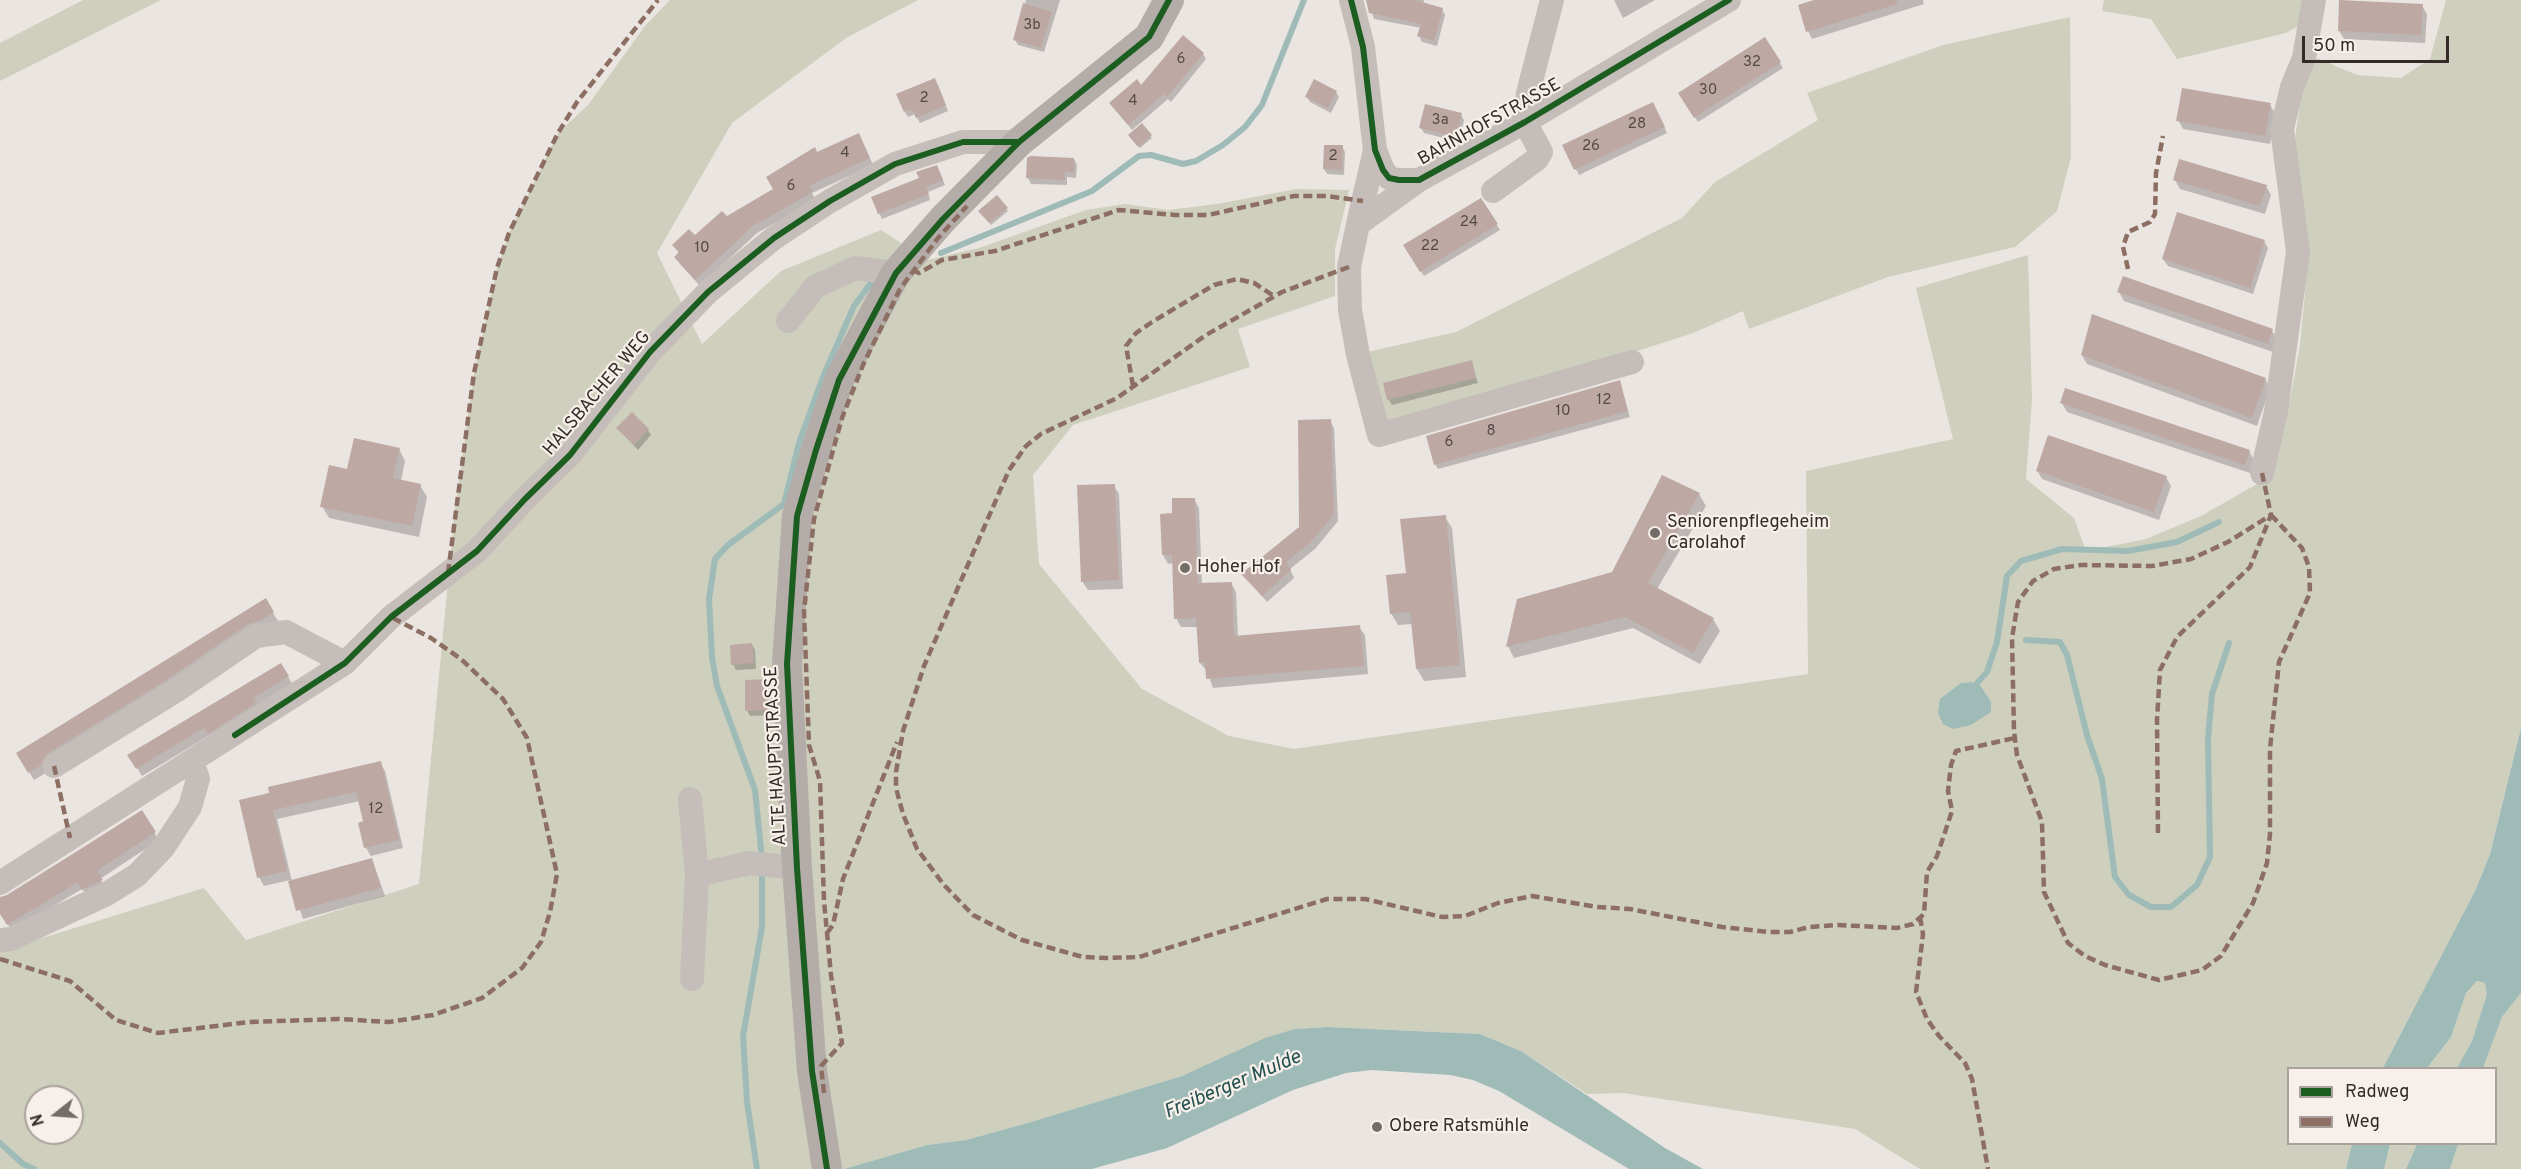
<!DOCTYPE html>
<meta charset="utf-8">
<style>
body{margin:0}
#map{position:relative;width:2521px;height:1169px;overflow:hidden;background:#ebe5e1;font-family:Overpass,sans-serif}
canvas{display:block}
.legend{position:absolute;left:2287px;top:1067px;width:210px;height:78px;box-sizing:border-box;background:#f7efe9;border:2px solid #a9a19c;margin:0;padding:8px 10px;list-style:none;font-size:18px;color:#342b29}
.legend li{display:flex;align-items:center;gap:12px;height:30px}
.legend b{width:30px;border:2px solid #a9a19c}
.north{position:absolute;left:24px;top:1085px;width:60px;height:60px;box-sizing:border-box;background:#f7efe9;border:2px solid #a9a19c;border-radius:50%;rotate:253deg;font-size:16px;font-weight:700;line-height:24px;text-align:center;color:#342b29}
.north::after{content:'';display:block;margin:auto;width:21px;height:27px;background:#746c69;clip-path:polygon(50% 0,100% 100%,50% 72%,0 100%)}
.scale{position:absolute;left:2302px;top:36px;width:147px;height:27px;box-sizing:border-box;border:3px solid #342b29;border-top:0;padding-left:8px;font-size:18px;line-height:21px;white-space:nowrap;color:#342b29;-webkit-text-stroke:4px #f7efe9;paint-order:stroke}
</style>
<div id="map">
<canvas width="2521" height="1169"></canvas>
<ul class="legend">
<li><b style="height:8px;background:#1b5e20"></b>Radweg</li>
<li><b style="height:8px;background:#8d6e63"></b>Weg</li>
</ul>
<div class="north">N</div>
<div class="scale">50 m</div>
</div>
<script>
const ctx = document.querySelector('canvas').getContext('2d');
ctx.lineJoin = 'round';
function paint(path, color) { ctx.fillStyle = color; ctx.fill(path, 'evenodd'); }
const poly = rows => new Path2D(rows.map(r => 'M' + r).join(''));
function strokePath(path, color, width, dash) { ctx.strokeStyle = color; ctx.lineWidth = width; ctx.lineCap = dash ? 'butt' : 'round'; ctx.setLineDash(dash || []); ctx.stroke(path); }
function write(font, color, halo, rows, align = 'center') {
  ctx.font = font + ' Overpass,sans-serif'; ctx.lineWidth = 4.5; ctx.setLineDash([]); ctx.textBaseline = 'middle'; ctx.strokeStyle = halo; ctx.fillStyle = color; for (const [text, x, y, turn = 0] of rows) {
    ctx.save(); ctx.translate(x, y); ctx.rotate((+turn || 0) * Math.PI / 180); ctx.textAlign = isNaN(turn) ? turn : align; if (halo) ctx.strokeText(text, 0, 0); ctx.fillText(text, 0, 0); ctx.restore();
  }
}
const green = poly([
 [83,0,161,0,0,81,0,43],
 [670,0,918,0,846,38,732,123,657,253,702,344,781,271,881,230,927,260,979,248,1086,210,1125,204,1168,210,1217,204,1296,189,1349,190,1335,249,1335,296,1238,329,1250,367,1073,425,1033,475,1039,564,1142,689,1229,736,1294,749,1808,674,1806,471,1953,439,1916,288,2028,255,2032,400,2026,479,2074,518,2086,551,2146,539,2201,516,2257,484,2258,460,2290,400,2300,346,2308,260,2293,151,2305,73,2317,58,2357,75,2401,78,2430,59,2446,0,2521,0,2521,728,2490,854,2476,889,2383,1068,2288,1068,2288,1144,2352,1144,2346,1169,1920,1169,1855,1129,1624,1093,1587,1094,1521,1051,1480,1034,1327,1027,1295,1029,1182,1076,1031,1122,966,1140,927,1145,844,1169,0,1169,0,951,204,888,246,940,419,884,455,509,474,373,497,268,509,233,558,133,588,105,645,26],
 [36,1097,72,1097,72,1133,36,1133],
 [2104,0,2303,0,2302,24,2286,33,2177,59,2151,19,2102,11],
 [2070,17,2071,157,2057,211,2015,247,1888,277,1749,329,1743,311,1693,333,1616,358,1381,426,1363,353,1456,332,1682,218,1715,182,1818,120,1807,93,1943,45],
 [2477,981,2485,983,2487,994,2472,1041,2457,1068,2427,1068,2451,1037,2466,993],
 [2521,993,2521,1169,2450,1169,2458,1144,2496,1144,2496,1068,2483,1068,2502,1017],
 [2390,1144,2417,1144,2406,1169,2384,1169]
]);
const water = poly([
 [1978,682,1991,702,1991,712,1971,725,1953,729,1943,724,1938,713,1940,699,1961,683],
 [2521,728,2521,993,2502,1017,2483,1068,2457,1068,2472,1041,2487,994,2485,983,2477,981,2466,993,2451,1037,2427,1068,2383,1068,2476,889,2490,854],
 [1327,1027,1480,1034,1521,1051,1665,1148,1703,1169,1629,1169,1499,1091,1473,1080,1450,1075,1372,1070,1346,1073,1293,1090,1167,1148,1092,1169,844,1169,927,1145,966,1140,1031,1122,1182,1076,1265,1038,1295,1029],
 [2352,1144,2390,1144,2384,1169,2346,1169],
 [2417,1144,2458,1144,2450,1169,2406,1169]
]);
const shadow = poly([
 [1026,0,1060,0,1044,52,1018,45,1015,40],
 [1368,0,1424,0,1423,4,1442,9,1445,15,1437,46,1422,42,1419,36,1421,28,1374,19],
 [1614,0,1655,0,1623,18],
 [1819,0,1923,0,1924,4,1812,39,1808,31],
 [2422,6,2427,14,2425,43,2344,39,2339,31],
 [1765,39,1783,68,1698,122,1680,93],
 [1203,54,1206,59,1171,102,1168,99,1132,130,1115,108,1141,87],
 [938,85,948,111,920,123,915,114,908,117,905,112],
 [1336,92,1339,97,1331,113,1310,102,1307,97],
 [2270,105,2275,113,2270,144,2183,129,2178,120],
 [1656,109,1667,133,1579,175,1564,146],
 [1461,115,1464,120,1459,142,1424,133,1421,128],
 [1142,125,1152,138,1140,148,1131,138],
 [862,141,873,165,812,193,816,200,757,233,700,286,680,264,676,257,679,254,674,245,695,237,775,190,817,153],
 [1342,147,1345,152,1344,175,1327,174,1324,169],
 [1029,159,1074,159,1077,165,1076,178,1067,177,1067,185,1031,184,1028,178],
 [940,173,945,185,928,192,930,200,882,219,872,198],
 [2175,180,2266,186,2271,195,2265,214,2180,189],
 [1006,209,1008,211,991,225,982,213],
 [1497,225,1500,230,1424,276,1405,245],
 [2264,241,2268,248,2253,294,2168,266,2163,259],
 [2119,292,2272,331,2277,339,2273,352,2124,301],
 [2082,355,2265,379,2270,388,2257,426,2087,364],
 [1471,362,1478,383,1392,405,1389,400,1385,384],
 [1619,382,1630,417,1438,469,1435,464],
 [2062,403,2249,451,2254,460,2250,473,2067,412],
 [1330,420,1334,428,1338,521,1315,549,1290,569,1294,578,1267,602,1243,574,1301,528],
 [618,429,648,430,651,435,638,450],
 [399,449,405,461,401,481,420,485,427,497,419,537,329,518,322,506,348,471],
 [2037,470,2166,477,2171,486,2159,520,2042,479],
 [1114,486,1119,494,1123,589,1088,590,1082,581],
 [1699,494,1706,506,1657,589,1713,619,1720,631,1700,664,1633,628,1514,658,1508,646,1613,574],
 [1194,499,1199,508,1202,584,1231,583,1236,592,1238,637,1359,627,1365,635,1368,674,1213,688,1207,671,1200,663,1198,627,1181,627,1176,618,1174,563,1168,564,1163,555,1174,515],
 [1445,517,1452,528,1466,677,1424,681,1417,669,1413,624,1398,625,1391,613,1407,575],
 [265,600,278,621,51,762,44,774,34,780,18,753],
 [752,645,755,650,756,669,736,670,733,664],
 [281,665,293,685,142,776,129,755],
 [768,681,772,686,772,715,750,716,747,710],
 [380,763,385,771,403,848,371,856,366,848,365,823,360,801,277,819,292,881,372,859,385,896,303,919,290,880,264,886,259,877,241,801],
 [141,812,159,840,100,879,105,887,87,897,82,889,12,931,0,912,0,899]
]);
const stream = poly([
 [941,253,1092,191,1139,156,1151,155,1183,164,1196,161,1223,145,1245,127,1262,105,1304,0],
 [2026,640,2060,642,2067,655,2087,735,2102,779,2115,877,2129,895,2151,907,2171,907,2197,885,2210,857,2208,739,2212,694,2229,643],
 [1978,682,1987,672,1997,642,2007,576,2021,561,2062,549,2128,551,2177,542,2219,522],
 [762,859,755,790,717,686,712,657,709,599,715,559,728,545,784,504,799,443,823,377,854,306,871,283],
 [0,1143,23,1164,34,1169],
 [757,1169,747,1102,743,1036,762,927,762,869]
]);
const building = poly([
 [1366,0,1415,0,1443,8,1434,41,1417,36,1421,24,1369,13],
 [1814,0,1897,0,1897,4,1806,32,1798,5],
 [2339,0,2423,4,2421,35,2338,31],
 [1023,3,1052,12,1041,48,1013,40],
 [1183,35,1204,53,1167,97,1164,94,1128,125,1109,103,1137,79,1141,85],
 [1765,37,1781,62,1694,118,1678,93],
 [935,78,946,105,916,118,912,109,904,112,896,94],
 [1314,79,1337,91,1328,108,1305,97],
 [2182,88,2271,103,2265,136,2176,121],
 [1653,102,1665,127,1574,170,1562,145],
 [1425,104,1462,113,1456,137,1419,128],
 [1142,123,1152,135,1138,147,1128,135],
 [859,133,870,158,809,186,813,192,753,226,695,280,674,257,679,252,672,245,689,229,695,235,722,211,727,216,773,189,766,177,815,147,817,152],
 [1324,145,1343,145,1342,170,1323,169],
 [1030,156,1074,158,1074,173,1065,172,1065,180,1026,178,1027,158],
 [2179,159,2267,185,2260,206,2173,180],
 [937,165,943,180,926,187,929,194,878,214,871,197,919,178,916,172],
 [997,195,1008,208,989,223,978,211],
 [1481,198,1498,224,1420,272,1403,245],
 [2177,212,2265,240,2250,288,2162,259],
 [2123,276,2273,329,2268,344,2117,292],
 [2092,314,2266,378,2252,418,2081,355],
 [1472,360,1476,378,1387,400,1383,383],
 [1620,380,1628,411,1434,465,1426,436],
 [2065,388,2250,450,2245,465,2060,403],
 [632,412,649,429,634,445,616,428],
 [1331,419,1334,514,1311,542,1286,562,1291,570,1262,596,1241,574,1299,527,1298,420],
 [2048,435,2167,476,2154,512,2036,471],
 [354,438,400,448,393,478,421,484,412,526,320,507,329,465,347,469],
 [1662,475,1700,493,1648,583,1714,618,1693,653,1625,617,1506,647,1517,599,1612,572],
 [1115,484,1119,580,1081,582,1077,485],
 [1172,498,1195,498,1198,583,1232,582,1234,636,1360,625,1364,666,1206,679,1205,662,1199,663,1196,618,1174,619,1172,555,1162,555,1160,514,1172,513],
 [1446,515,1460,665,1416,669,1410,612,1390,614,1386,575,1406,573,1400,519],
 [266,598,274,612,260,621,248,624,165,681,47,754,40,766,28,773,16,753],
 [752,643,754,663,731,665,730,645],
 [281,663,289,676,253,698,256,703,208,734,204,728,136,769,127,755],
 [769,679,770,710,745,711,745,680],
 [381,761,399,840,364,848,358,823,363,821,356,792,273,810,287,871,257,878,239,800,269,793,268,787],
 [142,810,156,832,97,871,103,880,81,890,77,883,7,925,0,914,0,897,8,895],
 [372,858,381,888,296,911,288,881]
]);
const minor = poly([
 [1351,0,1363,47,1375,150,1383,170,1389,178,1399,180,1419,180,1525,122,1729,0],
 [1375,150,1358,224,1419,180],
 [1493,191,1537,159,1541,152,1525,122,1528,93,1552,0],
 [1358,224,1349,267,1350,310,1358,355,1379,435,1632,362],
 [788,321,815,287,855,268,896,273],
 [2262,473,2276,411,2298,252,2282,129,2292,87,2304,58,2314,0],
 [54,766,177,690,256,636,286,632,345,663],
 [690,799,697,875,749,863,797,868],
 [0,883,345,663,391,617,477,551,525,499,570,455,650,352,708,292,774,238,830,201,895,164,963,142,1019,142],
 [0,940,11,939,105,895,137,875,163,848,190,807,198,779,192,761],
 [692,979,697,875]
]);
const major = poly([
 [827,1169,812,1071,797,868,787,664,797,516,816,450,839,380,896,273,943,219,1019,142,1149,37,1169,0]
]);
const quiet = poly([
 [1349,267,1282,292,1206,335,1117,398,1041,434,1026,446,1009,470,924,666,903,731,896,772,896,788,903,814,917,849,944,885,973,915,1022,940,1083,957,1108,958,1139,957,1327,899,1365,899,1442,917,1465,916,1498,903,1532,896,1597,907,1630,909,1722,927,1769,932,1790,932,1809,927,1838,925,1897,928,1913,924,1924,914,1927,872,1937,856,1952,811,1948,791,1951,765,1956,751,2015,738],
 [2128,269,2123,247,2128,232,2150,222,2155,214,2156,173,2163,136],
 [912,270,919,273,942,260,995,251,1119,210,1175,215,1208,215,1294,196,1327,196,1363,201],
 [1133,386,1126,346,1136,333,1152,322,1214,285,1237,279,1254,283,1274,296],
 [2271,515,2302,548,2309,567,2310,593,2279,662,2270,749,2270,834,2267,863,2253,903,2221,956,2202,970,2159,980,2105,965,2085,956,2068,943,2044,892,2042,822,2017,755,2014,731,2012,638,2018,602,2033,581,2054,569,2081,565,2152,566,2191,559,2228,542,2271,515],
 [448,573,474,373,497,268,509,233,558,133,577,102,658,0],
 [54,766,70,838],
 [2158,833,2157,720,2160,670,2177,637,2250,567,2271,515,2262,473],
 [1920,917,1923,934,1916,992,1927,1019,1939,1036,1965,1063,1972,1079,1988,1169],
 [827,933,833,925,843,879,897,742],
 [0,959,70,981,116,1020,158,1033,249,1022,339,1019,389,1022,433,1015,482,998,522,968,541,942,550,912,557,874,527,738,503,699,461,659,431,638,391,617],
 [824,1093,821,1066,842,1043,831,975,824,901,820,781,809,745,804,611,814,519,842,418,863,365,900,289,938,238,967,206]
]);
const cycleway = poly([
 [1351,0,1363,47,1375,150,1383,170,1389,178,1399,180,1419,180,1525,122,1729,0],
 [235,735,345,663,391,617,477,551,525,499,570,455,650,352,708,292,774,238,830,201,895,164,963,142,1019,142],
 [827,1169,812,1071,797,868,787,664,797,516,816,450,839,380,896,273,943,219,1019,142,1149,37,1169,0]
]);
const markers = [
 [1655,533,6,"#746c69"],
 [1185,568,6,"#746c69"],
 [1377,1127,6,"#746c69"]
];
const numberNames = [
 ["3b",1032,26],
 ["6",1181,60],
 ["32",1752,63],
 ["30",1708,91],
 ["2",924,99],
 ["4",1133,102],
 ["3a",1440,121],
 ["28",1637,125],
 ["26",1591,147],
 ["4",845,154],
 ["2",1333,157],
 ["6",791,187],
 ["24",1469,223],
 ["22",1430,247],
 ["10",702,249],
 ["12",1604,401],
 ["10",1563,412],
 ["8",1491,432],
 ["6",1449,443],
 ["12",376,810]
];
const streetNames = [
 ["BAHNHOFSTRASSE",1490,123,-29],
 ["HALSBACHER WEG",598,394,-50],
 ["ALTE HAUPTSTRASSE",777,756,-93]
];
const poiNames = [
 ["Seniorenpflegeheim",1667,523],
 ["Carolahof",1667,544],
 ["Hoher Hof",1197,568],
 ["Obere Ratsmühle",1389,1127]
];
const waterNames = [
 ["Freiberger Mulde",1233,1086,-23]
];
paint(green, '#cecfbc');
paint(water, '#9fbbb8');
paint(shadow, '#0003');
strokePath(stream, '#9fbbb8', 6);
paint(building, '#bda8a4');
strokePath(minor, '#c4bdba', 24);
strokePath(major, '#b3aca9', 30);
strokePath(quiet, '#8d6e63', 4.5, [9, 4.5]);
strokePath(cycleway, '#1b5e20', 6);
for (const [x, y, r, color] of markers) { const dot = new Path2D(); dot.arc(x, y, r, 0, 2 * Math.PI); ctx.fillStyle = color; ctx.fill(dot); strokePath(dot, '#f7efe9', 2); }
write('15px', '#564a48', null, numberNames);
write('18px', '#342b29', '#f7efe9', streetNames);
write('18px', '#342b29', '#f7efe9', poiNames, 'left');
write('italic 20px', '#23514f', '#f7efe9', waterNames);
</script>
